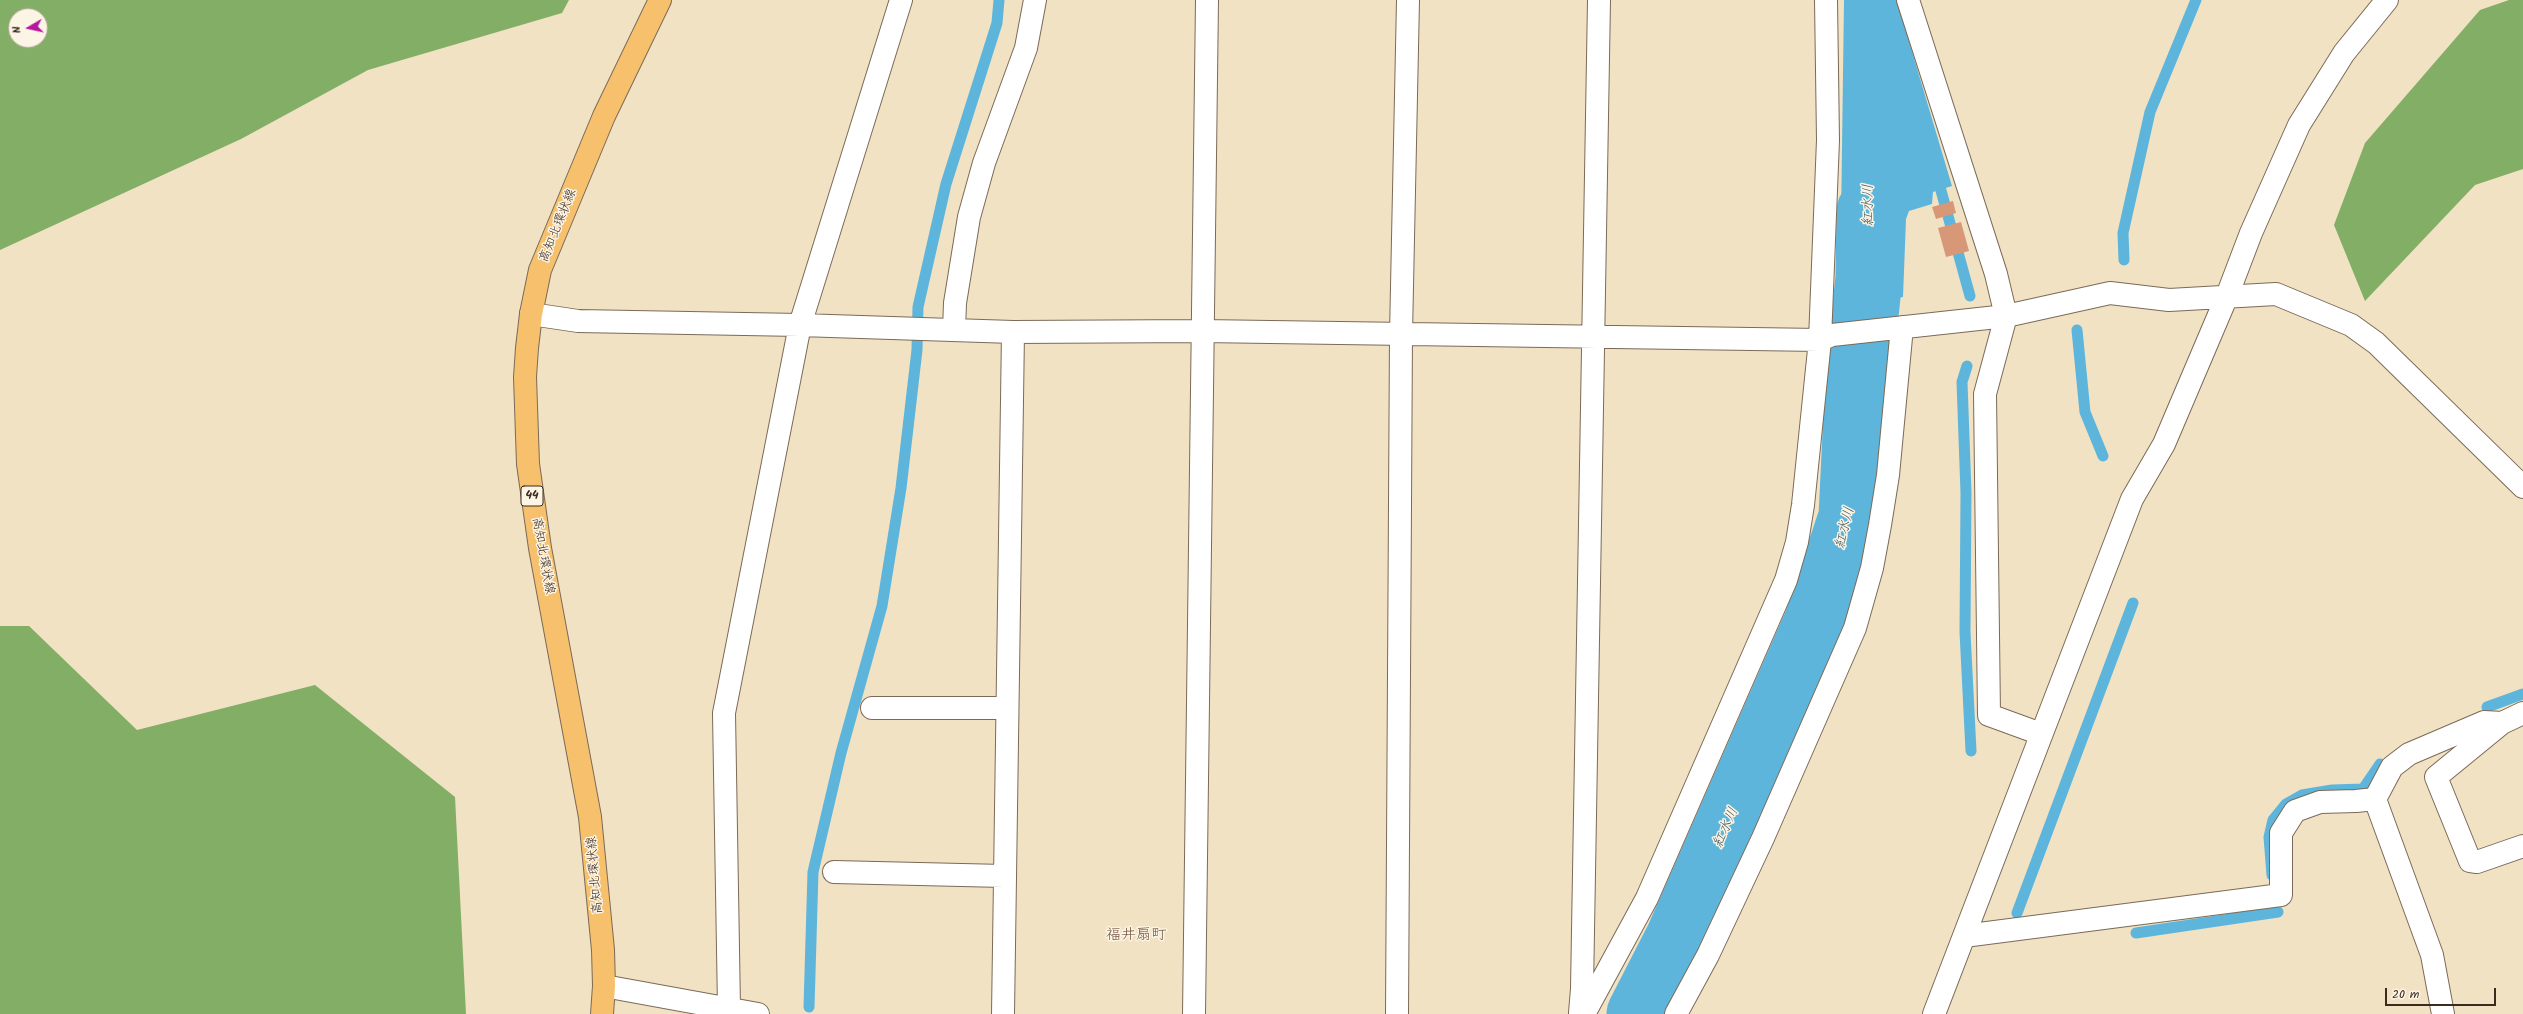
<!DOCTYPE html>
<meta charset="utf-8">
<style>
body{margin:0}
#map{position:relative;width:2523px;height:1014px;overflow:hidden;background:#f1e2c4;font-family:Kalam,sans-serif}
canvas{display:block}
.north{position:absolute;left:8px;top:8px;width:40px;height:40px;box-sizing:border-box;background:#fcf5e5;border:1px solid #afa495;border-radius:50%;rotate:261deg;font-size:11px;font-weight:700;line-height:16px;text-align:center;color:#3b2a1e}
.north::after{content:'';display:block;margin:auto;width:14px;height:18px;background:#b5179e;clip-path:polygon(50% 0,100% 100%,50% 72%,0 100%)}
.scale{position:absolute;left:2385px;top:988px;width:111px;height:18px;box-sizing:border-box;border:2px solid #3b2a1e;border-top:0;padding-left:5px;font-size:12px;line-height:14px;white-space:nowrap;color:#3b2a1e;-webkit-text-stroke:3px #fcf5e5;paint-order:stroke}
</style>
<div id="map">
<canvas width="2523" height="1014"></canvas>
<div class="north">N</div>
<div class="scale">20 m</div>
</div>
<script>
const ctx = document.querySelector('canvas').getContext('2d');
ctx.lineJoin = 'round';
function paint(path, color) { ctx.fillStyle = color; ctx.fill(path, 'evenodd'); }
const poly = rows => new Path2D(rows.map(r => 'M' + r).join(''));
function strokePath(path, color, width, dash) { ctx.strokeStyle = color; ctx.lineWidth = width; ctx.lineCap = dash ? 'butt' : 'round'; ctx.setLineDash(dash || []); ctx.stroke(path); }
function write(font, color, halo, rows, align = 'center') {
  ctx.font = font + ' Kalam,"Klee One",sans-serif'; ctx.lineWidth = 3; ctx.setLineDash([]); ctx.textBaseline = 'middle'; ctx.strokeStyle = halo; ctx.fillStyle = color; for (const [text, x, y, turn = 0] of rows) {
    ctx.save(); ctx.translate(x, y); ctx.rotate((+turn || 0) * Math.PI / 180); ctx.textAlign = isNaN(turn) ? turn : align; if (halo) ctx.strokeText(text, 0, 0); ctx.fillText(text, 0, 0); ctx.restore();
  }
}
const forest = poly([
 [0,0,569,0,562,13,368,70,241,139,0,250],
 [16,16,40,16,40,40,16,40],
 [2509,0,2523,0,2523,169,2475,185,2365,301,2334,225,2365,143,2480,10],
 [0,626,29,626,137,730,315,685,455,797,466,1014,0,1014]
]);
const water = poly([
 [1844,0,1900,0,1908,38,1952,186,1933,192,1932,204,1909,211,1906,219,1903,297,1853,305,1840,293]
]);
const stream = poly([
 [1937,176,1970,296],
 [2124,260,2123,233,2150,112,2196,0],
 [2077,330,2085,412,2103,456],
 [1967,366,1962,382,1966,493,1965,632,1971,751],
 [2487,707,2523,694],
 [2272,875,2269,837,2273,820,2286,804,2302,795,2332,790,2363,789,2380,764],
 [2017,913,2133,603],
 [2136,933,2278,912],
 [809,1007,813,872,841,753,882,606,901,488,917,350,918,307,946,184,997,23,999,0]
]);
const river = poly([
 [1640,1014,1679,938,1817,623,1852,517,1859,371,1869,278,1870,211]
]);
const building = poly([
 [1953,201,1956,213,1936,219,1932,207],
 [1961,222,1969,251,1946,257,1938,228]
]);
const minor = poly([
 [1908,0,1996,274,2006,316,1985,394,1989,715,2041,734],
 [531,314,578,321,800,325,1013,332,1202,331,1820,340,1832,335,2006,316,2110,293,2169,300,2276,294,2351,325,2376,343,2523,487],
 [954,330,955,303,969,217,984,163,1026,48,1035,0],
 [872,708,1006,708],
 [2523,713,2502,723,2436,777,2470,861,2477,862,2523,846],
 [834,872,1004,876],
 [1964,936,2281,895,2281,833,2295,811,2320,802,2356,801,2375,799],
 [604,986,758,1014],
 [729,1008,724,713,800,325,901,0],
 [1580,1013,1582,989,1599,0],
 [1003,1014,1013,332],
 [1194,1014,1207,0],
 [1397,1014,1401,334,1408,0],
 [1584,1014,1647,898,1786,580,1797,542,1803,505,1820,340,1828,140,1826,0],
 [1676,1014,1708,955,1763,838,1855,628,1872,568,1880,525,1888,475,1902,327],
 [1934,1014,2132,499,2164,444,2227,296,2251,233,2299,125,2344,53,2387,0],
 [2443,1014,2432,955,2375,799,2392,767,2409,754,2484,722,2502,723]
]);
const major = poly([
 [602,1014,604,986,603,950,590,817,540,548,528,464,525,377,527,348,531,314,540,270,604,116,660,0]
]);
const shields = [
 [532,496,22]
];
const shieldNames = [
 ["44",532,496]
];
const streetNames = [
 ["高知北環状線",559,226,-68],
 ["高知北環状線",542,556,80],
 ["高知北環状線",596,875,-95]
];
const waterNames = [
 ["紅水川",1870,205,-90],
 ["紅水川",1846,528,-76],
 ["紅水川",1727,828,-66]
];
const quarterNames = [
 ["福井扇町",1136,936]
];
paint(forest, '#82ae66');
paint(water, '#5eb5db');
strokePath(stream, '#5eb5db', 11);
strokePath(river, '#5eb5db', 67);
paint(building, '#d89776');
strokePath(minor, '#7b6a58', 24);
strokePath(major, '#7b6a58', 24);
strokePath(minor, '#fff', 22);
strokePath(major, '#f7c06c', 22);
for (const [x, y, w] of shields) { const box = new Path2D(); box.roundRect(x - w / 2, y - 10, w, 20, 3); ctx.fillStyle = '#fcf5e5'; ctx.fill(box); strokePath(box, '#3b2a1e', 1); }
write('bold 12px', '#3b2a1e', null, shieldNames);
write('13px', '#3b2a1e', '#fcf5e5', streetNames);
write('italic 14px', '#475b60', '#fcf5e5', waterNames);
write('15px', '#72503d', '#fcf5e5', quarterNames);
</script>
